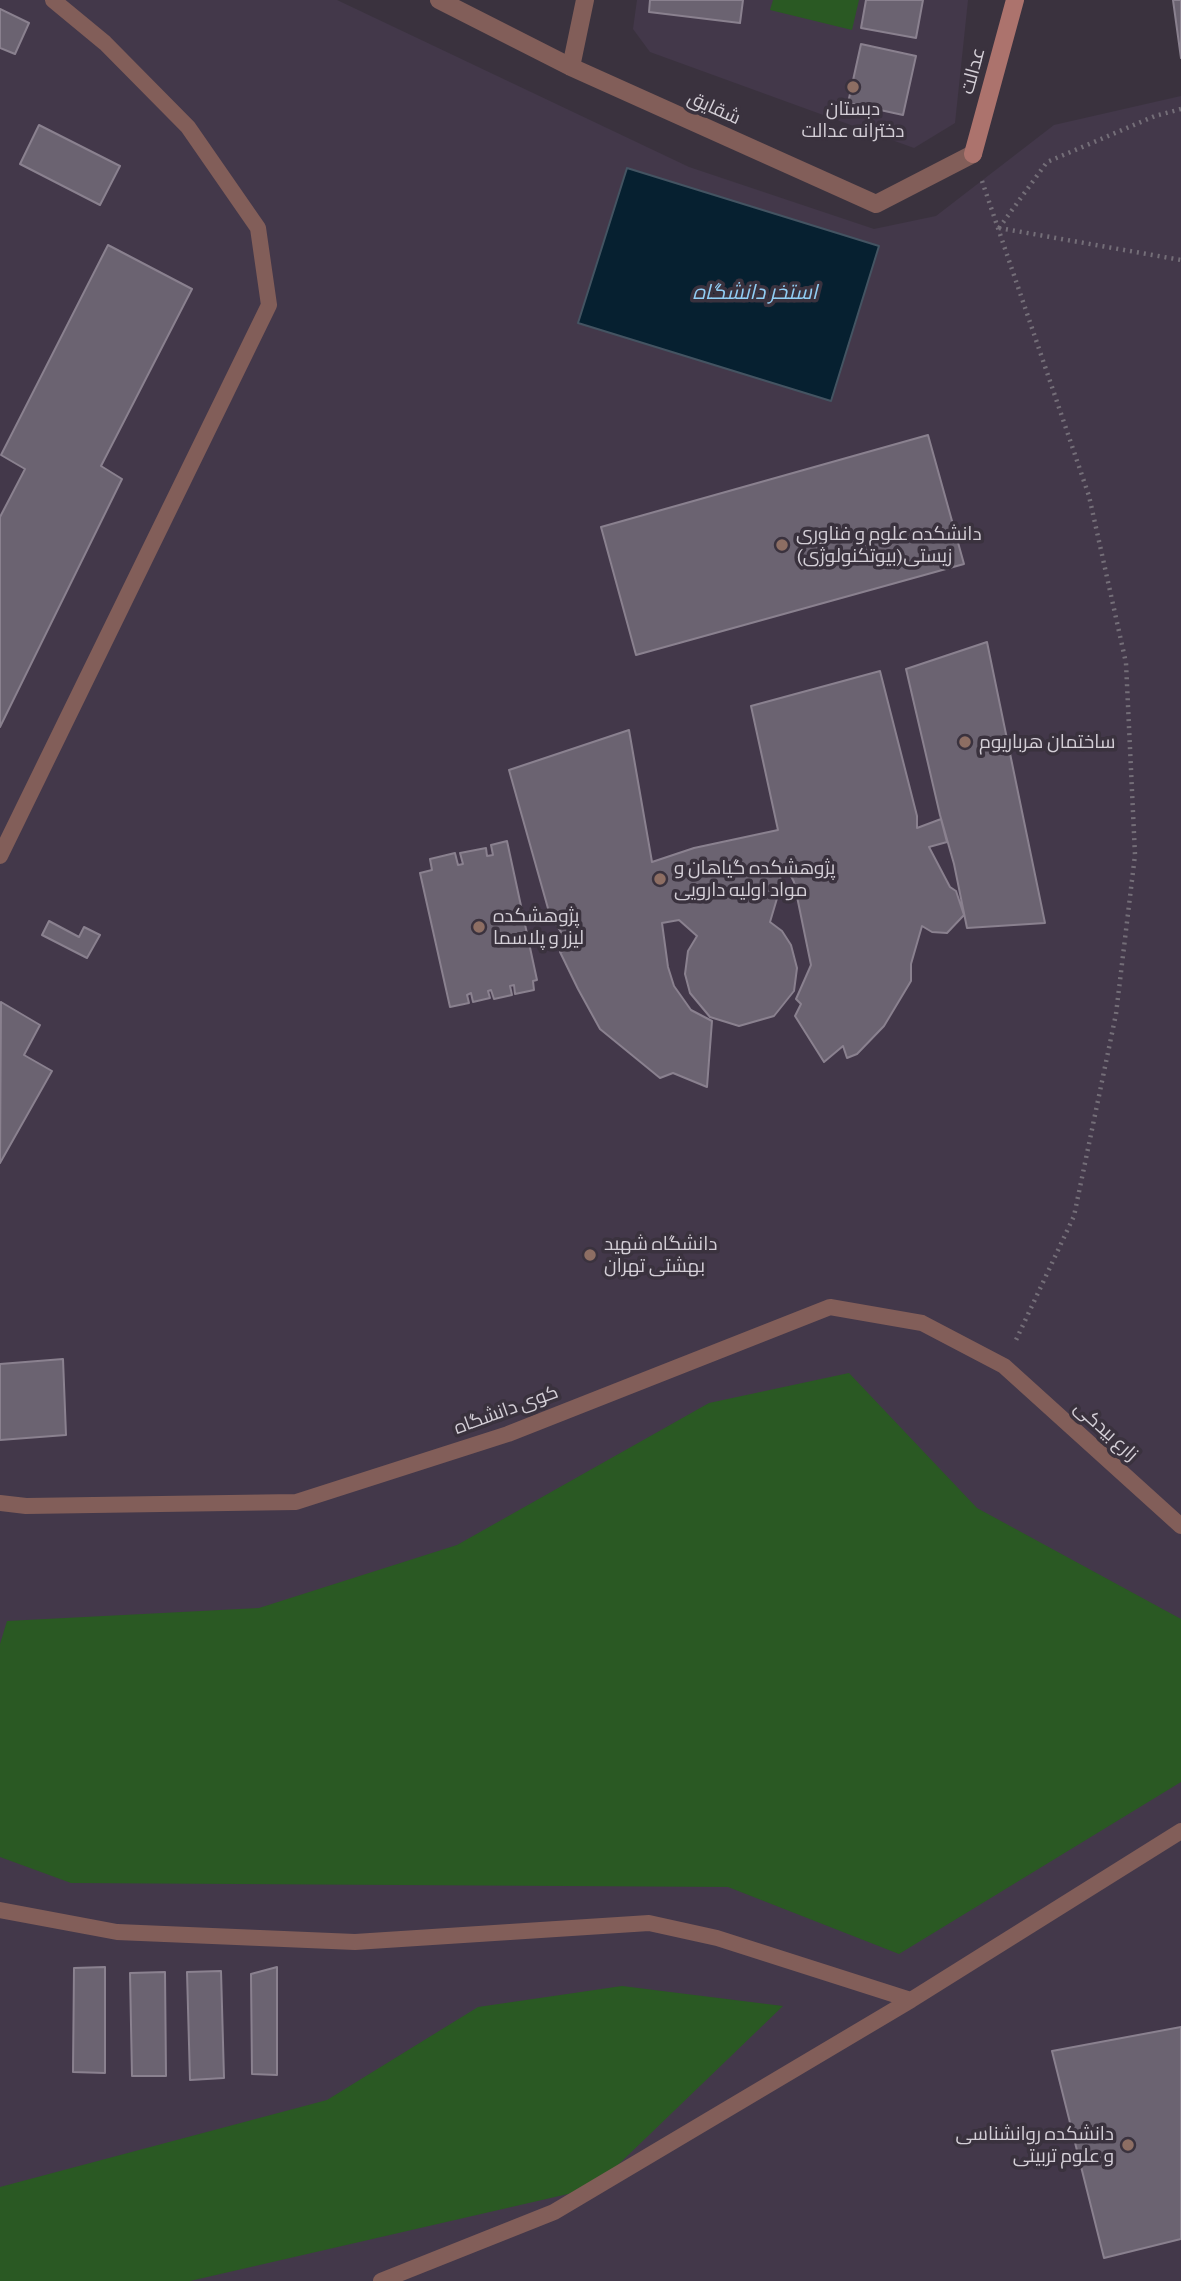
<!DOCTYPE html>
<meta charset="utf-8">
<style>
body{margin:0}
canvas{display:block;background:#3a323e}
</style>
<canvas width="1181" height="2281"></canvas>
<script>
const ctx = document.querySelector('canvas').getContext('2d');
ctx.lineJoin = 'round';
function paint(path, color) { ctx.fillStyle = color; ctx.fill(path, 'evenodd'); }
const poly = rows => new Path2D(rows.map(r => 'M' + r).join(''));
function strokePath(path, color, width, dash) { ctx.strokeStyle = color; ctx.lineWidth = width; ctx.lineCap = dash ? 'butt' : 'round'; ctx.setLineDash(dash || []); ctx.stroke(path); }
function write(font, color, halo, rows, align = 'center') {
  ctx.font = font + ' "Crimson Pro",Cairo,serif'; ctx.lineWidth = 7; ctx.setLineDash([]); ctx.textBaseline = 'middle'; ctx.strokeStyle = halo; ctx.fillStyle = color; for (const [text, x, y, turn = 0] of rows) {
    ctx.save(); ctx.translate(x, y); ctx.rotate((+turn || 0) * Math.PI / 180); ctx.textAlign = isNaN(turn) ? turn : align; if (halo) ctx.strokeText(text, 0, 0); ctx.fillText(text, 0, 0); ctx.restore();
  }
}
const built = poly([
 [0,0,337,0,689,167,874,229,936,216,1054,125,1181,96,1181,2281,0,2281],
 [637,0,968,0,955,123,914,148,650,52,633,29]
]);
const green = poly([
 [773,0,859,0,852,30,770,10],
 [849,1373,977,1508,1181,1619,1181,1782,899,1954,728,1887,71,1883,0,1857,0,1644,7,1621,259,1608,457,1545,709,1403],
 [622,1986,783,2006,594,2188,190,2281,0,2281,0,2187,327,2100,478,2007]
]);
const water = poly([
 [627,168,879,246,831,401,578,323,627,168]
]);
const building = poly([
 [650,0,743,0,740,23,649,12,650,0],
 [866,0,923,0,916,38,861,28,866,0],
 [1173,0,1181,0,1181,58,1173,0],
 [0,9,29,23,15,54,0,48,0,9],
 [861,44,916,56,903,115,848,103,861,44],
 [39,125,120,166,100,205,20,164,39,125],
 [108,245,192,289,101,466,122,479,0,727,0,517,25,469,1,455,108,245],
 [928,435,964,564,636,655,601,527,928,435],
 [987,642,1045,923,967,928,954,864,940,815,906,669,987,642],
 [880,671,917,816,917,828,941,819,947,842,929,847,950,887,956,891,964,915,947,933,932,932,922,926,911,964,911,981,884,1026,857,1054,847,1058,843,1046,824,1062,795,1016,801,1004,796,999,811,965,794,882,790,874,780,873,781,885,770,922,782,931,791,945,797,968,794,991,774,1016,739,1026,710,1017,690,993,685,974,688,951,697,936,679,920,662,923,668,967,674,986,691,1010,712,1021,707,1087,673,1073,660,1078,600,1029,578,989,560,952,571,949,549,912,509,770,629,730,652,862,694,848,778,830,751,706,880,671],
 [507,841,537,980,533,981,534,990,515,994,514,985,510,986,512,995,494,999,491,990,488,991,490,998,473,1002,471,993,467,995,469,1003,450,1007,420,873,432,870,430,859,455,853,458,865,463,864,460,853,486,848,487,856,493,855,491,845,507,841],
 [49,921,79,937,84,927,100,935,87,958,42,935,49,921],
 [1,1002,40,1025,24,1055,52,1071,0,1163,1,1002],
 [63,1359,66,1435,0,1440,0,1364,63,1359],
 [105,1967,105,2073,73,2072,74,1968,105,1967],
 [277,1967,277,2075,252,2074,251,1974,277,1967],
 [221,1971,224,2078,190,2080,187,1972,221,1971],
 [165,1972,166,2076,132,2076,130,1973,165,1972],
 [1181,2027,1181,2239,1104,2258,1052,2051,1181,2027]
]);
const path = poly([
 [982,181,1089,496,1126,663,1135,855,1116,1014,1074,1216,1016,1340],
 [999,228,1047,162,1155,116,1181,109],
 [999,228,1181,260]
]);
const lane = poly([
 [0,856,269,305,258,228,188,127,105,43,53,0],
 [0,1503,26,1506,296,1502,508,1434,830,1307,922,1323,1004,1366,1181,1526],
 [0,1910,117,1932,355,1942,649,1923,717,1938,911,2000,554,2212,381,2281],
 [911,2000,1181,1831]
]);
const street = poly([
 [439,0,571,67,876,204,973,154],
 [571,67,585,0]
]);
const secondary = poly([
 [973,154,1015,0]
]);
const markers = [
 [853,87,7,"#8d6e63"],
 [782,545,7,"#8d6e63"],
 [965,742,7,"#8d6e63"],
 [660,879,7,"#8d6e63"],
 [479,927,7,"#8d6e63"],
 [590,1255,7,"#8d6e63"],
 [1128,2145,7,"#8d6e63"]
];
const streetNames = [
 ["عدالت",973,71,-75],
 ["شقایق",714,108,24],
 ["کوی دانشگاه",506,1410,-20],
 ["زارع بیدکی",1106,1431,42]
];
const poiNames = [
 ["دبستان",853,109,"center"],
 ["دخترانه عدالت",853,131,"center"],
 ["دانشکده علوم و فناوری",796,534],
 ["زیستی(بیوتکنولوژی)",796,556],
 ["ساختمان هرباریوم",979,742],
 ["پژوهشکده گیاهان و",674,868],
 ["مواد اولیه دارویی",674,890],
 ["پژوهشکده",493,916],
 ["لیزر و پلاسما",493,938],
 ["دانشگاه شهید",604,1244],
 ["بهشتی تهران",604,1266],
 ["دانشکده روانشناسی",1114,2134,"right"],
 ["و علوم تربیتی",1114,2156,"right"]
];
const waterNames = [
 ["استخر دانشگاه",755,293]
];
paint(built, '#43384a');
paint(green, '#2a5923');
paint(water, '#062030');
strokePath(water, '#445462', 2);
paint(building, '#6b6371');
strokePath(building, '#8a818f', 2);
strokePath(path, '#746e78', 4.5, [2, 5]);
strokePath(lane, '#825e59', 16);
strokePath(street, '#825e59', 18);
strokePath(secondary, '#ac736d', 18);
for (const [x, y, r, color] of markers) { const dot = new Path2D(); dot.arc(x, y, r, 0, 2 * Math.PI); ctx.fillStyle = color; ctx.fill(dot); strokePath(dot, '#3a323e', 2.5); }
write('19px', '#d4cfd7', '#3a323e', streetNames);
write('19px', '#d4cfd7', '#3a323e', poiNames, 'left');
write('italic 21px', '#91cdf4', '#3a323e', waterNames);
</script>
